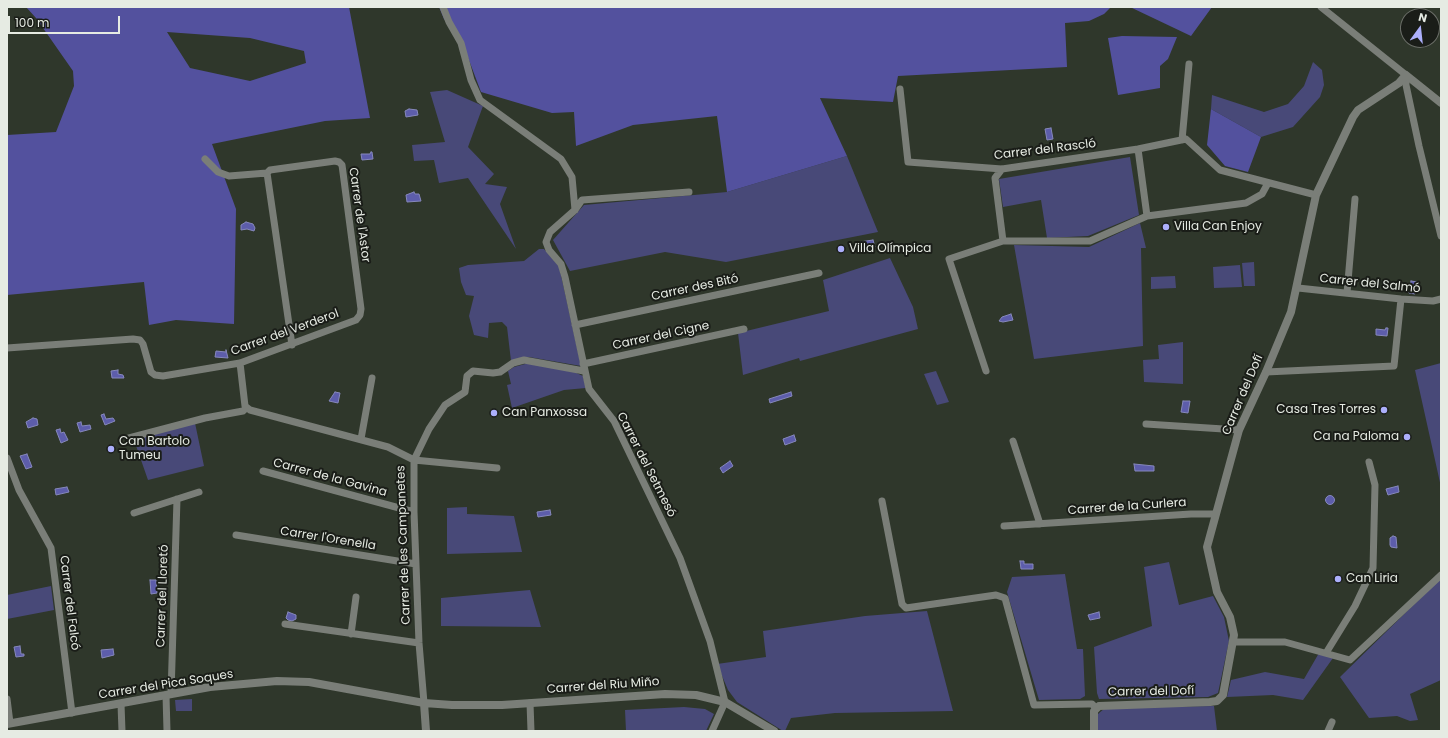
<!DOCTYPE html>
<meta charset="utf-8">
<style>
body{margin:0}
#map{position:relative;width:1448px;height:738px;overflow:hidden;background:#2f372b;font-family:Poppins,sans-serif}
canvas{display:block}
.frame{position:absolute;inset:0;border:8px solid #e6ebe3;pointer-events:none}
.north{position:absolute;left:1400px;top:8px;width:40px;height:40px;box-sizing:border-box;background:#1a1d18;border:1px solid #6c6f69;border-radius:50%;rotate:15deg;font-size:11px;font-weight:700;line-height:16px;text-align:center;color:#e6ebe3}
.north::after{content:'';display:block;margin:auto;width:14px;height:18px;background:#acaffb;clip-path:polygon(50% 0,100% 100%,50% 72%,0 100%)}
.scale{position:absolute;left:8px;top:16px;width:112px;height:18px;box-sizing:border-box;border:2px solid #e6ebe3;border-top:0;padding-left:5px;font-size:12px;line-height:14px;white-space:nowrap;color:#e6ebe3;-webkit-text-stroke:3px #1a1d18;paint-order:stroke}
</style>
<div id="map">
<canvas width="1448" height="738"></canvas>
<div class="frame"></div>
<div class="north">N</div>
<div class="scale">100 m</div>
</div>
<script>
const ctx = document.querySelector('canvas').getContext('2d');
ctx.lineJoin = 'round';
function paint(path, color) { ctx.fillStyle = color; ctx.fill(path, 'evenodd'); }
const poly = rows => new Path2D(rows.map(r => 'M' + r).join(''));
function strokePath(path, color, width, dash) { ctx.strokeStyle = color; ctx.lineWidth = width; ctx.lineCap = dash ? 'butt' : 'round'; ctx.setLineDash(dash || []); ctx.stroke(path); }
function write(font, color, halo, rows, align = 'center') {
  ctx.font = font + ' Poppins,sans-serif'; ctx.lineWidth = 4; ctx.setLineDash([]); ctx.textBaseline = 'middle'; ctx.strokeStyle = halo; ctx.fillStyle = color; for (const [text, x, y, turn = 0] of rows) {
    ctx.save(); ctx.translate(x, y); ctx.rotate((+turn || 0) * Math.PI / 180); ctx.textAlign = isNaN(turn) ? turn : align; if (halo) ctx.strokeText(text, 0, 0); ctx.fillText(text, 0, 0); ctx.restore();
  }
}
const green = poly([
 [1313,62,1322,70,1324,85,1320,97,1293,127,1261,137,1211,109,1212,95,1264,112,1288,104,1304,86],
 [447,90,483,106,468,147,494,174,485,184,507,187,500,204,516,249,468,178,439,183,434,160,414,161,412,145,445,142,430,92],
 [847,156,878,232,726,262,665,252,570,271,553,240,584,205,727,192],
 [1130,157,1139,215,1088,236,1047,238,1041,200,1003,207,999,179],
 [1140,223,1146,248,1141,248,1143,346,1034,359,1014,245,1089,247],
 [539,249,544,249,559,266,581,366,529,357,511,361,507,327,502,322,489,323,488,338,474,335,469,316,474,296,466,295,461,282,459,268,468,265,524,261],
 [890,258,913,307,918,329,800,361,799,358,743,375,738,333,829,311,823,280],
 [1254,262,1255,286,1244,286,1242,263],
 [1240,265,1242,287,1214,288,1213,267],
 [1175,276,1176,288,1151,289,1151,277],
 [1183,342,1183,384,1144,382,1143,360,1159,359,1158,345],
 [529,363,572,371,583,376,586,388,564,390,512,408,507,385,511,384,508,371,514,367],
 [1441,363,1441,487,1415,370],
 [936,371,949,402,937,405,924,374],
 [195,423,204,466,148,480,134,440],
 [467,507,467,514,514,516,522,552,447,554,447,508],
 [1169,562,1179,605,1213,596,1224,617,1229,641,1218,693,1208,697,1099,699,1097,693,1094,647,1152,626,1144,567],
 [1065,574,1077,649,1083,649,1085,696,1080,699,1039,700,1007,592,1012,577],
 [1441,578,1441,680,1410,694,1418,720,1410,721,1397,716,1369,718,1340,677],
 [51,586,54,610,7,619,7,595],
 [530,590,541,627,441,626,441,598],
 [927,611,953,711,835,713,791,718,785,731,783,731,737,702,728,690,717,664,766,657,763,631,865,616],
 [1319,653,1333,658,1303,700,1273,695,1227,697,1231,680,1265,672,1304,679],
 [192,699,192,711,176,711,175,700],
 [1214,706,1217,731,1098,731,1098,714,1105,708],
 [684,707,705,709,714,714,706,731,626,731,625,710]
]);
const forest = poly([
 [26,7,349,7,370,118,325,121,212,144,236,209,234,324,176,320,149,325,144,282,7,295,7,135,56,132,74,86,73,71,36,18],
 [167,32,250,38,304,51,306,63,250,81,190,68],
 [439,7,1111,7,1104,14,1089,21,1065,23,1067,67,898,76,893,102,820,98,847,156,727,192,717,116,633,125,576,146,574,112,552,113,481,92,461,39,444,19],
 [1130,7,1212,7,1191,36],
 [1122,36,1177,37,1168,59,1160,66,1160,88,1118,95,1108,38],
 [1211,109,1261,137,1248,172,1225,166,1207,145]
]);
const water = poly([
 [409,109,417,110,418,115,406,117,405,111,409,109],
 [1051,128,1053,139,1047,140,1045,129,1051,128],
 [371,152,372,152,373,159,362,160,361,154,370,154,371,152],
 [414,192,415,194,419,194,421,201,407,202,406,195,414,192],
 [246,222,253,224,255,228,254,231,247,229,241,230,241,225,246,222],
 [873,240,875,247,862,248,860,242,873,240],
 [1411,281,1417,282,1415,294,1409,293,1411,281],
 [1011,314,1013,320,1003,322,999,321,1002,317,1011,314],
 [1386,328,1388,328,1387,336,1376,335,1376,329,1385,330,1386,328],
 [226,350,228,358,215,357,216,351,226,352,226,350],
 [118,370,118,374,123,375,124,378,112,378,111,371,118,370],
 [335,392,340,393,338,403,329,401,335,392],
 [791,392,792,396,770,403,769,399,791,392],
 [1183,401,1190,401,1188,413,1181,412,1183,401],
 [104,414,106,419,113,418,115,421,105,425,101,415,104,414],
 [33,418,37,419,38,425,28,428,26,422,33,418],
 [81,422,82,426,90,425,91,429,80,432,77,423,81,422],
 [60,429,61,433,64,432,68,440,61,443,56,430,60,429],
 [794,435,796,441,785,445,783,439,794,435],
 [27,454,32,467,26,469,20,456,27,454],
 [730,461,733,466,723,473,720,468,730,461],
 [1134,464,1154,466,1154,471,1135,471,1134,464],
 [1398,486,1399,492,1388,495,1386,489,1398,486],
 [67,487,69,492,56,495,55,489,67,487],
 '1325.5 500a4.5 4.5 0 1 1 9 0a4.5 4.5 0 1 1-9 0Z',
 [550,510,551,515,538,517,537,512,550,510],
 [1393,536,1396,537,1397,548,1391,547,1390,545,1390,538,1393,536],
 [1020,561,1024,561,1024,564,1033,564,1033,569,1021,569,1020,561],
 [150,580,156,580,157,593,151,594,150,580],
 [288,612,296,615,296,619,292,621,288,620,286,618,288,612],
 [1099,612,1100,618,1090,620,1088,615,1099,612],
 [20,646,21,654,24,654,24,656,16,657,14,647,20,646],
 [113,649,114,655,102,658,101,650,113,649]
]);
const minor = poly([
 [443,7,449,22,461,43,471,80,480,100,561,159,572,177,575,210],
 [1321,7,1406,75,1406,85,1419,146,1441,236],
 [900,89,908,162,1002,169,1138,149,1186,139,1220,170,1316,195],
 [1182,140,1189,64],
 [1138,149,1147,216],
 [1002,169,995,178,1003,241],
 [267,173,292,345],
 [689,192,582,200,575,210,550,232,546,242,549,250,561,264,565,277,589,389,614,421,680,558,710,641,725,702,712,731],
 [1298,288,1401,299,1433,301,1441,299],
 [1347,293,1355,199],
 [575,325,819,273],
 [7,348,133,339,140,340,143,344,151,372,155,375,163,376,240,363,356,320,360,315,361,309,342,165,339,162,335,161,270,170,267,173,229,176,218,172,205,159],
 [240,363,245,406,250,410,388,447,414,460,497,468],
 [583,364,744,329],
 [986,371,949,259,1003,241,1090,241,1147,216,1246,203,1262,194,1268,183],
 [1266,372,1394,366,1401,299],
 [1146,424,1239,430],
 [129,438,205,418,243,411,246,408],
 [361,439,372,378],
 [1013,441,1040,524],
 [7,458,19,490,51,548,72,713],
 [263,471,414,512],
 [882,501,902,604,906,608,996,595,1005,598,1034,705,1088,704,1092,704,1096,708],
 [134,513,199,492],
 [1004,526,1191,514,1215,514],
 [236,535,416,564],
 [285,624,419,643],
 [351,634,356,597],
 [1234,642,1285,642,1350,660,1441,575],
 [1326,653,1355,606,1373,568,1375,485,1369,462],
 [171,694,177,499],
 [166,695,167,731],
 [7,699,10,723],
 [424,703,419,643,414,512,414,460,429,429,445,405,465,392,467,376,473,371,493,373,500,372,513,363,524,360,584,371],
 [530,703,531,731],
 [121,704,122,731],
 [1328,731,1332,722]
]);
const tertiary = poly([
 [424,703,426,731],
 [7,724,210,687,277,681,309,682,424,703,452,705,502,705,665,694,696,695,725,702,774,731],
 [1094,731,1094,711,1099,706,1210,702,1217,701,1223,695,1234,635,1230,617,1217,592,1207,547,1239,430,1266,372,1291,312,1316,195,1353,117,1358,110,1399,83,1406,75,1441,103]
]);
const markers = [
 [1166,227,4,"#acaffb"],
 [841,249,4,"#acaffb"],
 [1384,410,4,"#acaffb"],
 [494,413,4,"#acaffb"],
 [1407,437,4,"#acaffb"],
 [111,449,4,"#acaffb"],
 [1338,579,4,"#acaffb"]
];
const streetNames = [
 ["Carrer del Rascló",1045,150,-7],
 ["Carrer de l'Astor",359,215,82],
 ["Carrer del Salmó",1370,284,6],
 ["Carrer des Bitó",695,288,-12],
 ["Carrer del Verderol",285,333,-20],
 ["Carrer del Cigne",661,336,-12],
 ["Carrer del Dofí",1243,395,-67],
 ["Carrer del Setmesó",646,465,63],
 ["Carrer de la Gavina",330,478,15],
 ["Carrer de la Curlera",1127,507,-4],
 ["Carrer l'Orenella",328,539,9],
 ["Carrer de les Campanetes",404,545,-92],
 ["Carrer del Lloretó",163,596,-88],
 ["Carrer del Falcó",69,603,83],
 ["Carrer del Pica Soques",166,685,-9],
 ["Carrer del Riu Miño",603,686,-4],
 ["Carrer del Dofí",1151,692,-1]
];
const poiNames = [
 ["Villa Can Enjoy",1174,227],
 ["Villa Olímpica",849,249],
 ["Casa Tres Torres",1376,410,"right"],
 ["Can Panxossa",502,413],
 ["Ca na Paloma",1399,437,"right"],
 ["Can Bartolo",119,442],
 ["Tumeu",119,456],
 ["Can Liria",1346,579]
];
paint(green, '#484978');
paint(forest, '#53519e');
paint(water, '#5d5dab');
strokePath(water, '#8688bc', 1);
strokePath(minor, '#7a7e78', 7);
strokePath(tertiary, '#7a7e78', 8);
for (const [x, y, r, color] of markers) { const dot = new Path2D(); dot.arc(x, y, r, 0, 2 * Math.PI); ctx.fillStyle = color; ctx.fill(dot); strokePath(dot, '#1a1d18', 1.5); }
write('12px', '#e6ebe3', '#1a1d18', streetNames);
write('12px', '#e6ebe3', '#1a1d18', poiNames, 'left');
</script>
